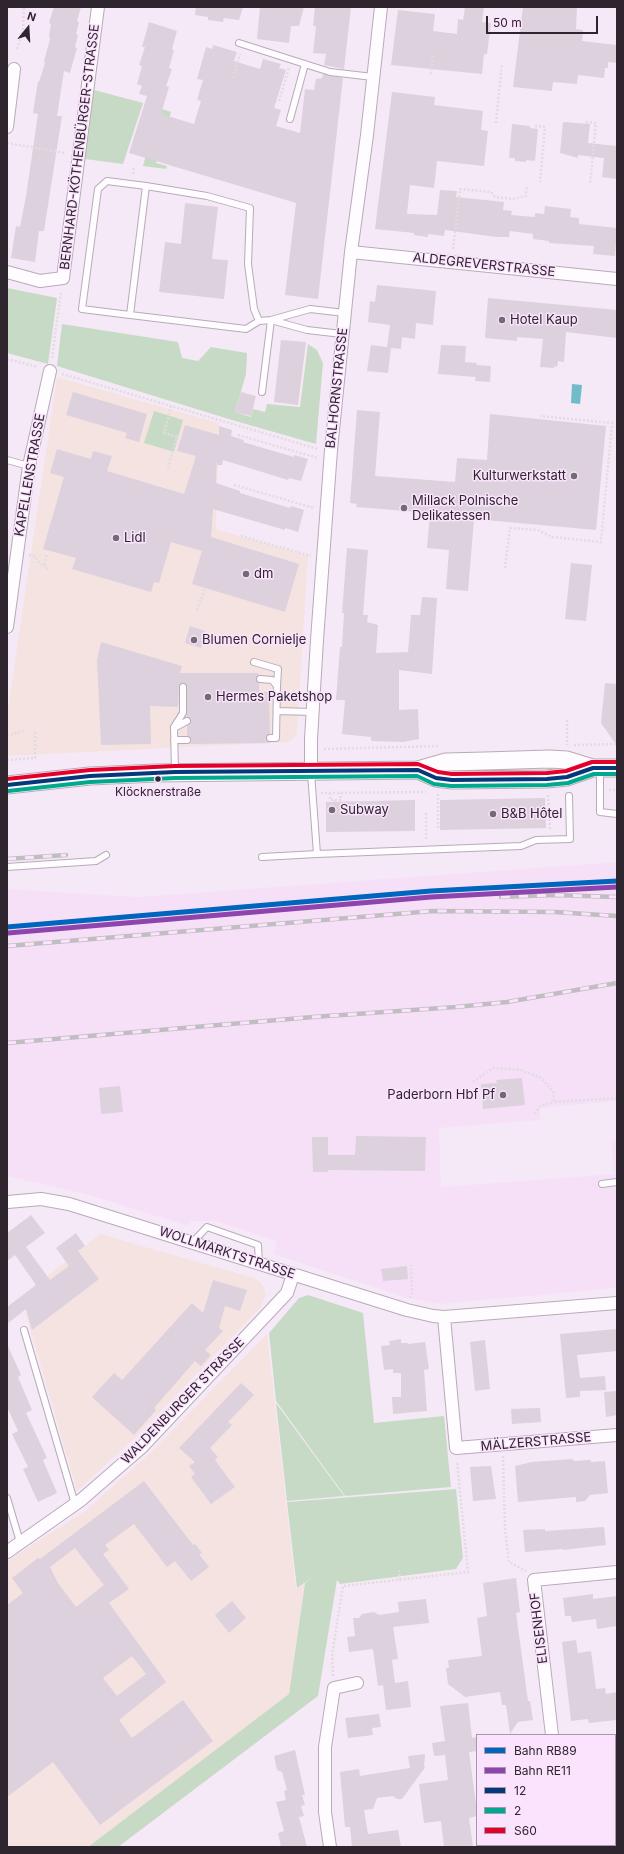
<!DOCTYPE html>
<meta charset="utf-8">
<style>
body{margin:0}
#map{position:relative;width:624px;height:1854px;overflow:hidden;background:#f6e9f7;font-family:Inter,sans-serif}
canvas{display:block}
.frame{position:absolute;inset:0;border:8px solid #2e252f;pointer-events:none}
.legend{position:absolute;left:476px;top:1734px;width:140px;height:112px;box-sizing:border-box;background:#fbe3fd;border:1px solid #a997ab;margin:0;padding:5px 7px;list-style:none;font-size:12px;color:#2e252f}
.legend li{display:flex;align-items:center;gap:8px;height:20px}
.legend b{width:20px;border:1px solid #a997ab}
.north{position:absolute;left:8px;top:8px;width:40px;height:40px;-webkit-text-stroke:3px #fbe3fd;paint-order:stroke;rotate:18deg;font-size:11px;font-weight:700;line-height:16px;text-align:center;color:#2e252f}
.north::after{content:'';display:block;margin:auto;width:14px;height:18px;background:#2e252f;clip-path:polygon(50% 0,100% 100%,50% 72%,0 100%)}
.scale{position:absolute;left:486px;top:16px;width:112px;height:18px;box-sizing:border-box;border:2px solid #2e252f;border-top:0;padding-left:5px;font-size:12px;line-height:14px;white-space:nowrap;color:#2e252f;-webkit-text-stroke:3px #fbe3fd;paint-order:stroke}
</style>
<div id="map">
<canvas width="624" height="1854"></canvas>
<div class="frame"></div>
<ul class="legend">
<li><b style="height:5px;background:#0065bd"></b>Bahn RB89</li>
<li><b style="height:5px;background:#8e44ad"></b>Bahn RE11</li>
<li><b style="height:5px;background:#05377b"></b>12</li>
<li><b style="height:5px;background:#00a88e"></b>2</li>
<li><b style="height:5px;background:#e4002b"></b>S60</li>
</ul>
<div class="north">N</div>
<div class="scale">50 m</div>
</div>
<script>
const ctx = document.querySelector('canvas').getContext('2d');
ctx.lineJoin = 'round';
function paint(path, color) { ctx.fillStyle = color; ctx.fill(path, 'evenodd'); }
const poly = rows => new Path2D(rows.map(r => 'M' + r).join(''));
function strokePath(path, color, width, dash) { ctx.strokeStyle = color; ctx.lineWidth = width; ctx.lineCap = dash ? 'butt' : 'round'; ctx.setLineDash(dash || []); ctx.stroke(path); }
function write(font, color, halo, rows, align = 'center') {
  ctx.font = font + ' Inter,sans-serif'; ctx.lineWidth = 3; ctx.setLineDash([]); ctx.textBaseline = 'middle'; ctx.strokeStyle = halo; ctx.fillStyle = color; for (const [text, x, y, turn = 0] of rows) {
    ctx.save(); ctx.translate(x, y); ctx.rotate((+turn || 0) * Math.PI / 180); ctx.textAlign = isNaN(turn) ? turn : align; if (halo) ctx.strokeText(text, 0, 0); ctx.fillText(text, 0, 0); ctx.restore();
  }
}
const commercial = poly([
 [57,377,219,423,216,529,308,556,297,730,296,736,289,742,7,756,7,715],
 [100,1234,254,1278,261,1283,264,1288,266,1296,260,1308,137,1436,77,1491,21,1297],
 [267,1334,296,1589,305,1583,289,1694,88,1847,7,1847,7,1561,85,1511,149,1454]
]);
const built = poly([
 [617,862,617,1101,540,1108,540,1120,439,1128,441,1187,614,1174,611,1141,617,1140,617,1288,440,1304,407,1298,273,1254,277,1241,215,1221,191,1221,188,1226,86,1194,7,1176,7,889,138,897]
]);
const education = poly([
 [615,1760,617,1773,617,1847,524,1847,524,1845,615,1845]
]);
const green = poly([
 [94,90,143,103,123,164,85,159],
 [159,108,171,112,156,163,167,166,166,169,143,166],
 [7,288,57,298,48,364,7,353],
 [62,324,178,342,182,358,198,361,211,347,247,353,246,374,235,412,251,417,253,409,265,412,267,404,300,407,308,344,317,350,323,363,316,444,232,420,57,366],
 [154,411,183,420,174,452,144,443],
 [308,1295,363,1313,374,1423,444,1416,451,1487,345,1496,276,1401,269,1333,299,1298],
 [276,1403,344,1496,287,1501],
 [456,1489,463,1558,456,1569,340,1584,337,1580,318,1696,118,1847,88,1847,289,1694,305,1583,314,1576,297,1588,287,1502]
]);
const water = poly([
 [572,384,582,385,580,404,571,403]
]);
const building = poly([
 [54,7,81,7,77,21,79,22,76,34,78,35,75,47,77,48,70,73,64,71,57,116,62,116,51,186,44,231,39,231,35,262,11,258,16,226,20,227,26,196,38,114,33,113,38,81,39,82,45,63,44,61,50,39,49,35,51,25,49,22],
 [196,7,243,7,239,20,224,18,223,22,208,20,208,17,195,15],
 [260,7,304,7,299,26,291,26,289,43,257,39],
 [315,7,351,7,344,69,324,65,326,54,313,53,316,26,313,26],
 [465,7,484,7,482,22,491,23,487,54,484,54,482,74,391,65,398,10,435,14,433,31,457,34,458,19,463,20],
 [523,7,577,7,576,29,583,30,582,41,617,45,617,63,608,62,608,68,605,68,604,78,578,75,577,84,553,82,552,91,513,87],
 [149,22,177,31,172,49,174,50,169,68,172,69,166,86,169,87,161,114,194,124,201,101,197,100,203,80,197,79,206,47,212,49,213,45,237,52,234,61,260,69,263,59,281,64,279,68,286,70,274,108,281,110,276,126,300,133,305,89,314,90,316,79,322,78,323,74,343,78,318,299,285,295,296,203,129,153,147,96,139,94,142,86,137,84,142,66,139,65,145,47,142,47],
 [392,92,435,97,434,105,483,111,481,130,488,131,484,166,437,161,434,188,410,185,407,214,437,215,440,190,457,191,456,197,504,202,503,210,512,211,511,215,535,217,535,213,544,214,545,206,571,209,570,217,579,218,579,224,617,228,615,256,593,254,594,246,549,243,549,241,533,239,533,234,510,231,509,237,496,237,445,230,444,236,428,234,428,237,414,235,414,233,375,229],
 [563,122,590,124,588,143,617,146,617,179,602,177,604,158,578,155,578,158,560,153],
 [512,124,530,126,530,128,538,129,535,161,526,160,526,162,515,161,515,158,509,158],
 [185,203,218,207,212,259,228,260,224,299,159,292,165,242,181,244],
 [377,285,436,291,433,325,416,323,415,339,402,337,401,349,391,348,388,373,367,371,371,345,387,347,390,325,368,322,370,301,375,302],
 [488,298,617,310,617,338,566,332,564,362,558,361,557,367,554,366,554,368,540,367,543,339,517,337,517,341,485,338],
 [281,340,306,342,298,405,274,402],
 [441,345,466,346,465,362,477,363,476,365,491,366,490,382,475,381,476,377,438,374],
 [73,392,147,414,139,442,125,438,127,433,66,415],
 [241,392,256,396,251,416,235,412],
 [357,410,380,412,375,476,455,482,457,458,487,460,490,414,606,426,596,530,474,519,468,591,446,589,449,550,427,548,430,513,356,507,357,504,350,503],
 [185,425,219,435,219,426,232,430,231,436,244,440,243,442,294,457,294,455,308,459,301,481,289,478,288,480,223,460,222,465,217,465,217,458,216,483,240,491,240,493,290,508,291,506,304,510,298,532,285,528,285,530,213,509,211,537,299,564,285,612,192,584,202,551,171,542,159,583,154,582,151,592,72,569,76,558,43,549,64,477,50,473,57,449,91,459,93,451,112,456,107,471,184,494,196,456,177,451],
 [347,548,368,550,363,615,368,615,367,622,378,625,376,653,408,652,411,615,420,615,422,597,437,598,432,674,399,670,399,710,418,709,419,739,403,742,371,741,371,737,342,734,345,700,336,700,340,647,342,647,344,613,342,613],
 [571,563,592,565,586,621,565,619],
 [190,626,205,631,201,648,185,643],
 [101,642,182,666,180,673,259,673,256,679,259,683,259,692,269,692,270,734,266,738,270,743,190,744,191,740,187,736,187,726,191,721,187,717,187,687,183,683,179,687,178,707,150,706,151,744,101,745,97,660],
 [605,683,617,684,617,746,601,723],
 [545,798,546,828,440,830,440,800],
 [415,800,415,831,326,832,326,802],
 [522,1078,525,1105,483,1109,481,1084,497,1083,496,1080],
 [120,1086,123,1112,101,1114,99,1088],
 [356,1136,426,1137,425,1171,328,1170,328,1172,313,1172,312,1137,328,1137,328,1155,355,1155],
 [31,1215,45,1233,26,1247,50,1280,69,1266,56,1248,76,1233,85,1246,78,1251,99,1279,32,1330,26,1309,7,1324,7,1307,36,1285,15,1255,7,1261,7,1233],
 [407,1266,408,1279,383,1281,381,1269],
 [213,1280,247,1290,240,1311,225,1306,219,1328,223,1331,205,1350,211,1355,201,1366,195,1361,154,1408,156,1410,134,1435,92,1397,114,1373,122,1380,192,1303,203,1313],
 [617,1329,617,1351,577,1355,580,1378,605,1376,606,1390,580,1391,580,1397,566,1398,560,1334],
 [401,1339,401,1343,408,1343,408,1344,425,1342,429,1369,424,1370,427,1411,393,1414,392,1397,401,1397,401,1373,393,1373,393,1369,384,1370,381,1346,390,1345,389,1341],
 [485,1340,490,1389,475,1391,470,1342],
 [7,1344,21,1375,18,1377,32,1410,26,1413,47,1458,43,1460,57,1493,38,1502,23,1469,28,1467,12,1434,18,1431,7,1407],
 [241,1383,254,1395,228,1422,232,1425,210,1448,218,1457,215,1460,235,1487,211,1504,191,1477,195,1474,189,1466,195,1462,179,1448],
 [617,1391,617,1415,606,1417,604,1392],
 [540,1408,541,1422,512,1424,511,1409],
 [573,1459,573,1461,591,1460,591,1462,605,1461,608,1493,590,1495,585,1501,576,1502,576,1497,518,1502,515,1466,532,1462],
 [491,1466,496,1499,473,1501,470,1467],
 [144,1481,193,1545,195,1544,202,1553,199,1554,209,1567,191,1581,175,1561,167,1567,134,1524,105,1545,109,1550,103,1554,129,1589,109,1603,166,1682,119,1720,132,1738,183,1700,213,1741,100,1825,53,1762,7,1797,7,1605,23,1593,12,1578,38,1558,40,1559],
 [75,1548,104,1585,76,1607,58,1583,50,1567],
 [132,1656,146,1674,117,1696,103,1678],
 [604,1527,606,1545,563,1550,563,1549,525,1552,523,1530,545,1529,545,1531],
 [516,1578,520,1612,516,1613,528,1701,530,1701,533,1720,518,1722,510,1734,506,1705,502,1705,500,1692,465,1697,448,1684,446,1668,449,1668,448,1660,482,1656,477,1618,487,1616,483,1583],
 [593,1594,593,1599,617,1596,617,1626,597,1629,596,1619,572,1622,571,1616,565,1616,563,1598],
 [426,1599,429,1623,393,1627,398,1659,392,1660,395,1683,408,1681,411,1707,386,1710,383,1685,378,1686,373,1649,349,1652,347,1637,355,1636,353,1618,359,1618,362,1614,374,1612,379,1615,399,1612,398,1602],
 [232,1601,246,1618,229,1633,215,1615],
 [576,1640,578,1653,591,1651,596,1689,605,1688,606,1694,617,1692,617,1720,589,1723,588,1719,571,1721,562,1642],
 [468,1703,472,1738,477,1737,477,1751,469,1752,477,1812,477,1816,469,1818,473,1847,444,1847,441,1821,424,1823,419,1784,448,1780,445,1755,434,1756,432,1743,445,1741,440,1706],
 [379,1714,381,1727,372,1728,373,1735,348,1738,345,1718],
 [295,1750,305,1795,302,1795,305,1805,301,1806,304,1816,299,1817,307,1847,281,1847,278,1833,284,1831,276,1802,286,1800,284,1791,287,1790,282,1772,277,1770,274,1756],
 [425,1754,424,1767,426,1766,402,1799,397,1799,393,1796,377,1798,373,1809,364,1810,368,1834,398,1830,401,1847,352,1847,350,1827,345,1827,340,1772,359,1769,360,1776,410,1768,408,1756]
]);
const path = poly([
 [17,49,23,31,24,7],
 [431,74,433,55],
 [233,78,240,54],
 [279,101,289,68],
 [586,122,596,123,590,184],
 [496,123,502,63],
 [535,126,545,127,540,182],
 [7,143,66,153],
 [133,174,134,166],
 [453,249,460,189,491,192,495,197,513,199,526,196,527,186],
 [52,358,61,292],
 [7,359,38,367],
 [62,374,318,449],
 [238,435,318,458],
 [168,468,177,437,164,433,171,406],
 [234,485,314,508],
 [241,536,311,556],
 [29,555,35,556,40,564,44,565,47,553],
 [44,565,49,570],
 [505,568,510,528,538,530,552,537,601,542,612,423,540,416],
 [197,610,205,589],
 [567,720,567,745],
 [7,736,26,730],
 [574,745,617,744],
 [324,749,439,746],
 [7,760,35,758,35,730],
 [609,790,617,790],
 [321,793,426,792],
 [330,793,330,800,335,800,335,802],
 [438,794,438,828],
 [548,795,550,830],
 [335,800,341,800,340,793],
 [426,813,426,840],
 [473,1082,493,1068,521,1070,541,1078,553,1091,554,1102,617,1098],
 [535,1114,540,1106,554,1102],
 [410,1298,412,1293,411,1265],
 [503,1456,505,1529,509,1562,526,1571],
 [399,1570,400,1580],
 [333,1676,332,1655,343,1586,468,1572,457,1461],
 [520,1845,521,1847]
]);
const lane = poly([
 [239,43,330,72,373,77],
 [290,119,305,64],
 [130,315,82,309,98,189,107,181,146,186],
 [259,321,254,309,248,264,250,208,207,196,146,186,130,315,246,329,259,321,271,320,307,330,342,334],
 [262,392,271,320,310,309,345,313],
 [7,460,29,466],
 [254,662,278,669,277,686],
 [260,679,272,680,277,686,276,738,270,738],
 [277,711,313,712],
 [174,727,183,713,183,687],
 [174,740,187,740],
 [600,768,600,812,617,814],
 [175,771,174,728,187,721],
 [311,773,317,854,521,846,536,840,570,839,569,796],
 [262,857,317,854],
 [7,867,96,861,106,855],
 [602,1184,617,1182],
 [192,1243,207,1227,258,1245,259,1264],
 [24,1330,75,1504],
 [7,1498,20,1542]
]);
const street = poly([
 [7,127,14,69],
 [351,252,617,279],
 [7,272,40,281,63,278,98,7],
 [7,627,29,466,50,371],
 [311,772,311,739,317,640,331,450,351,252,367,135,381,7],
 [8,1202,41,1199,69,1204,407,1310,433,1316,444,1317,617,1303],
 [444,1317,456,1448,617,1435],
 [7,1552,81,1500,142,1447,287,1293,293,1275],
 [552,1735,534,1580,617,1572],
 [615,1749,617,1749],
 [330,1847,325,1812,325,1747,334,1688,357,1683]
]);
const secondary = poly([
 [418,770,436,778,452,780,547,779,567,777,593,768],
 [7,785,90,776,156,773,418,770,446,762,485,761,549,759,567,760,593,768,617,768]
]);
const rail = poly([
 [7,859,66,855],
 [501,897,554,895,617,897],
 [7,946,433,911,555,912,617,916],
 [7,1043,313,1017,456,1007,507,1002,617,983]
]);
const bus1 = poly([
 [7,785,90,776,175,772,418,770,436,778,452,780,547,779,567,777,593,768,617,768]
]);
const bus2 = poly([
 [8,791,90,782,175,778,417,776,434,784,451,786,547,785,568,783,594,774,617,774]
]);
const bus3 = poly([
 [7,779,90,770,175,766,418,764,438,772,452,774,547,773,566,771,592,762,617,762]
]);
const rail1 = poly([
 [7,927,431,891,617,881]
]);
const rail2 = poly([
 [8,933,431,897,617,887]
]);
const markers = [
 [502,320,4,"#746a75"],
 [574,476,4,"#746a75"],
 [404,508,4,"#746a75"],
 [116,538,4,"#746a75"],
 [246,574,4,"#746a75"],
 [194,640,4,"#746a75"],
 [208,697,4,"#746a75"],
 [158,779,3.5,"#2e252f"],
 [332,810,4,"#746a75"],
 [493,814,4,"#746a75"],
 [503,1095,4,"#746a75"]
];
const busNames = [
 ["Klöcknerstraße",158,792]
];
const streetNames = [
 ["BERNHARD-KÖTHENBÜRGER-STRASSE",80,147,-83],
 ["ALDEGREVERSTRASSE",484,265,6],
 ["BALHORNSTRASSE",337,388,-84],
 ["KAPELLENSTRASSE",30,475,-80],
 ["WOLLMARKTSTRASSE",227,1253,18],
 ["WALDENBURGER STRASSE",183,1401,-46],
 ["MÄLZERSTRASSE",536,1442,-5],
 ["ELISENHOF",539,1628,-97]
];
const poiNames = [
 ["Hotel Kaup",510,320],
 ["Kulturwerkstatt",566,476,"right"],
 ["Millack Polnische",412,501],
 ["Delikatessen",412,516],
 ["Lidl",124,538],
 ["dm",254,574],
 ["Blumen Cornielje",202,640],
 ["Hermes Paketshop",216,697],
 ["Subway",340,810],
 ["B&B Hôtel",501,814],
 ["Paderborn Hbf Pf",495,1095,"right"]
];
paint(commercial, '#f5e3e2');
paint(built, '#f6e0f8');
paint(education, '#eadae9');
paint(green, '#c7dac6');
paint(water, '#70bdc9');
paint(building, '#dcd1dd');
strokePath(lane, '#b6acb7', 8);
strokePath(street, '#b6acb7', 14);
strokePath(secondary, '#b6acb7', 19);
strokePath(path, '#e0dce0', 2.5, [2, 2]);
strokePath(lane, '#fefcfe', 6);
strokePath(street, '#fefcfe', 12);
strokePath(secondary, '#fefcfe', 17);
strokePath(rail, '#c1bec1', 4.5);
strokePath(rail, '#fbe3fd', 3, [9]);
strokePath(bus1, '#05377b', 4);
strokePath(bus2, '#00a88e', 4);
strokePath(bus3, '#e4002b', 4);
strokePath(rail1, '#0065bd', 5);
strokePath(rail2, '#8e44ad', 5);
for (const [x, y, r, color] of markers) { const dot = new Path2D(); dot.arc(x, y, r, 0, 2 * Math.PI); ctx.fillStyle = color; ctx.fill(dot); strokePath(dot, '#fbe3fd', 1.5); }
write('12px', '#2e252f', '#fbe3fd', busNames);
write('13px', '#2e252f', '#fbe3fd', streetNames);
write('13px', '#2e252f', '#fbe3fd', poiNames, 'left');
</script>
